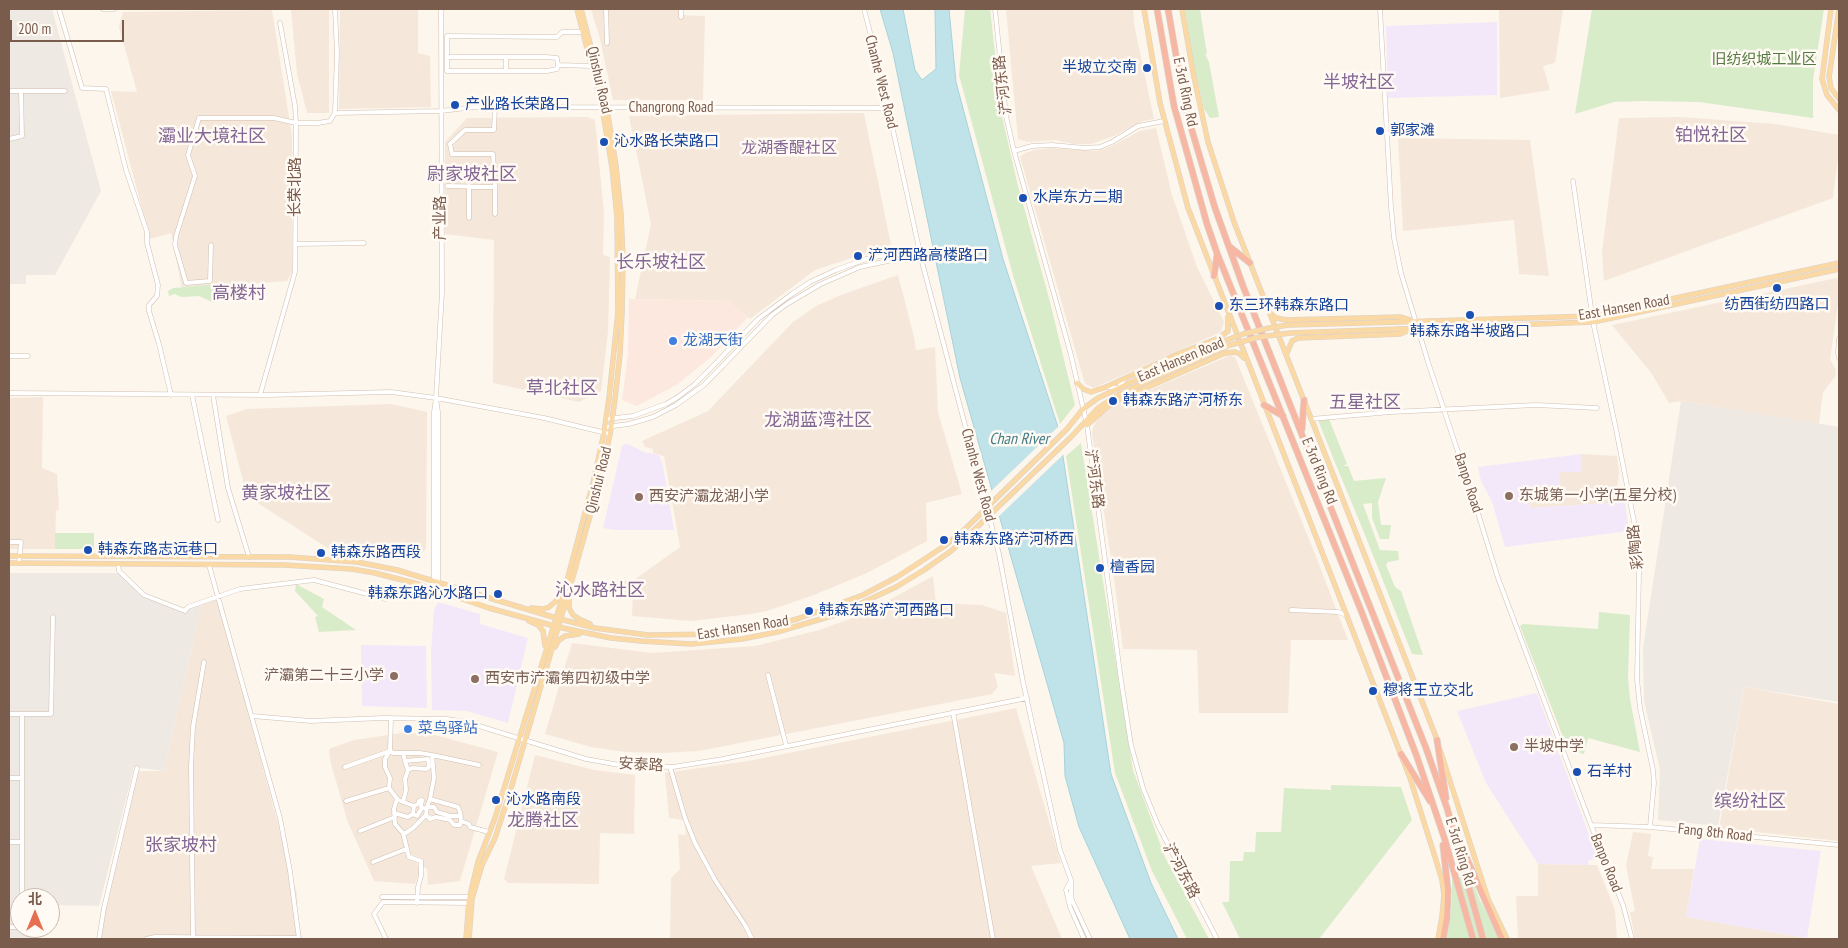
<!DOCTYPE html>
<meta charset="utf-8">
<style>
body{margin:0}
#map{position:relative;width:1848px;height:948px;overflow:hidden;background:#fdf6ec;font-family:"PT Sans Narrow","Noto Sans SC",sans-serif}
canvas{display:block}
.frame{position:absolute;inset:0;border:10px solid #7a5c4d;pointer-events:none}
.north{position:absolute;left:10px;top:888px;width:50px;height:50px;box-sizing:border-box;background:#fffaf3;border:1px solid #cabbb1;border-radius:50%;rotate:0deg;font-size:14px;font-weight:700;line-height:20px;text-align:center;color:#7a5c4d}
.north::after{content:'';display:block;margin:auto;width:18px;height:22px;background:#e76f51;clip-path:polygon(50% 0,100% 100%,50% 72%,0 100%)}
.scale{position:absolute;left:10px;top:20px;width:114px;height:22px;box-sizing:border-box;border:2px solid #7a5c4d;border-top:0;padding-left:6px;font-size:15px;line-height:18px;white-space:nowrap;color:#7a5c4d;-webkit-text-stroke:4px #fffaf3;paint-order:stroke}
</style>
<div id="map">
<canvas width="1848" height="948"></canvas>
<div class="frame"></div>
<div class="north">北</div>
<div class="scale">200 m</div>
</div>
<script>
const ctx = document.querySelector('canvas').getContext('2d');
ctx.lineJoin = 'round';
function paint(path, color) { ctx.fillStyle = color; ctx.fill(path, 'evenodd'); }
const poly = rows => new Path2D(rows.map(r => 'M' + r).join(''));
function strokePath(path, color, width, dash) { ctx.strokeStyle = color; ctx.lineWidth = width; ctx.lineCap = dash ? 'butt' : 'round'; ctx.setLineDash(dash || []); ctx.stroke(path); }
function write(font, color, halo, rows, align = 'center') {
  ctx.font = font + ' "PT Sans Narrow","Noto Sans SC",sans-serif'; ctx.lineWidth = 5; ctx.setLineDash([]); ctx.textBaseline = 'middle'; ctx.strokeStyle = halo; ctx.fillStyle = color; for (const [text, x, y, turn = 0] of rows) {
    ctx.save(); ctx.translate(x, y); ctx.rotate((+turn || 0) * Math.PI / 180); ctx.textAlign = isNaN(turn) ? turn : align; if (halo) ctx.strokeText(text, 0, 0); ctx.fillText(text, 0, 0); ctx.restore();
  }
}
const residential = poly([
 [291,9,329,9,329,113,307,113,297,74],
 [340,9,418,9,418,53,430,56,431,107,339,109],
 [591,9,682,9,682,15,705,16,703,100,613,100,600,39],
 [1006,9,1133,9,1134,24,1154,119,1143,121,1114,136,1091,144,1074,144,1055,140,1028,142,1018,139],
 [1563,9,1555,63,1543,66,1550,90,1500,98,1499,10],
 [272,10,292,136,292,272,287,281,182,289,171,233,150,239,111,91,137,92,119,27,123,12],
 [864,113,891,245,815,270,750,319,728,301,635,299,651,224,629,116],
 [587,117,595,120,604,213,603,255,610,257,608,332,601,391,579,402,493,383,494,240,445,234,445,142,467,118],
 [1681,117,1775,124,1839,135,1839,150,1833,198,1604,281,1602,252,1619,118],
 [1156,128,1172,195,1197,267,1224,322,1221,332,1094,388,1085,384,1020,157,1025,153,1034,150,1050,148,1097,151,1112,146,1140,131],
 [1398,138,1530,140,1549,276,1519,274,1514,220,1403,231],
 [898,275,914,337,916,350,935,347,938,412,962,494,926,503,927,541,867,573,814,595,767,611,751,614,691,621,632,616,633,594,591,599,589,585,634,580,680,547,664,456,653,453,653,449,645,447,642,441,708,411,793,322,816,306,841,295],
 [1837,278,1839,278,1839,298,1830,359,1836,370,1835,377,1823,392,1819,424,1681,401,1669,403,1652,374,1612,325],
 [1231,355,1235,357,1315,554,1348,640,1291,640,1288,713,1199,713,1197,650,1123,649,1114,578,1092,433,1093,428,1096,421,1105,409],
 [43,397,42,468,57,474,59,509,56,511,55,549,9,549,9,398],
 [391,404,427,412,426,549,413,561,375,551,336,546,332,551,247,496,226,416,247,409],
 [1582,454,1617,456,1619,472,1617,490,1623,495,1625,502,1530,508,1529,489,1555,489,1560,472,1582,472],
 [933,576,936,603,982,605,1006,613,1015,676,994,673,998,687,992,694,699,751,662,753,625,752,591,747,545,734,572,643,652,653,755,646,819,630,864,614],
 [217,598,297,894,298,939,97,939,103,901,137,771,164,771,202,603],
 [1744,687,1839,704,1839,841,1719,828],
 [1016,708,1061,863,1031,866,1062,939,670,939,671,878,680,869,678,834,686,835,684,820,669,818,665,773,748,761],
 [401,733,431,734,498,752,460,881,428,885,427,869,417,862,419,873,415,884,374,881,347,820,330,760,329,749,354,740],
 [535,755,594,770,635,775,634,834,600,833,599,884,508,883,504,879],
 [1633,832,1651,834,1648,856,1653,857,1651,869,1694,869,1686,917,1812,939,1635,939,1630,912,1635,911,1626,866],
 [1538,864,1597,865,1615,910,1617,939,1518,939,1516,896,1538,896]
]);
const commercial = poly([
 [629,299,728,301,748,317,711,357,678,384,637,406,622,400,628,353]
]);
const industrial = poly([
 [9,9,52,9,101,191,55,275,26,275,26,284,9,284],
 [1681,401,1839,427,1839,702,1744,687,1718,826,1658,820,1660,770,1644,701,1643,648],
 [9,573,121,573,144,595,185,611,202,603,164,771,134,767,99,906,50,905,50,898,20,898,20,928,36,928,37,939,9,939]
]);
const education = poly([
 [1497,22,1497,95,1388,98,1386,26],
 [626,443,644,452,659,455,663,466,674,530,615,530,603,528,622,446],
 [1582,454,1582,472,1560,472,1560,487,1555,489,1529,489,1530,508,1625,502,1629,531,1505,547,1492,502,1481,481,1478,467],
 [438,602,480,614,480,624,528,638,508,723,467,711,432,710,431,651,434,610],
 [361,645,426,646,427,708,362,706],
 [1537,693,1598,859,1589,860,1588,865,1538,864,1486,783,1457,711],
 [1700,839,1821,851,1807,938,1686,917]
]);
const green = poly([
 [965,9,990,9,1002,116,1017,182,1050,302,1075,405,1060,424,1014,279,959,75],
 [1185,9,1200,9,1207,54,1205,54,1209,62,1219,117,1210,118,1204,109,1194,65],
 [1592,9,1824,9,1813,80,1813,118,1699,102,1642,101,1614,102,1575,114],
 [235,283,216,288,214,303,199,296,181,297,175,294,169,296,168,291,173,288],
 [1329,419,1347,464,1343,466,1348,466,1354,481,1386,478,1378,502,1381,525,1391,525,1389,539,1380,539,1372,518,1372,503,1363,504,1380,550,1398,551,1399,560,1388,562,1386,565,1395,587,1401,591,1423,655,1412,654,1363,530,1336,465,1318,420],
 [1081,443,1133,770,1165,857,1209,939,1187,939,1152,871,1115,773,1066,456],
 [55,533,94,533,94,549,55,549],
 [296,584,324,599,322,607,356,630,319,632,315,617,318,616,295,591],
 [1599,612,1630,615,1628,677,1630,699,1640,752,1588,738,1584,754,1568,750,1520,626,1523,624,1598,629],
 [1331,785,1401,787,1412,820,1319,939,1240,939,1222,902,1229,902,1230,861,1243,861,1244,852,1255,852,1256,832,1281,832,1284,788,1331,790],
 [1470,874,1479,898,1500,939,1446,939,1451,913,1452,879]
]);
const water = poly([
 [880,9,903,9,915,70,922,80,936,69,935,9,949,9,956,82,1003,259,1059,430,1111,774,1151,883,1178,939,1130,939,1079,827,1065,776,1064,743,960,378,893,53,880,9]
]);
const pier = poly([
 [1060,425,1065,453,997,518,990,492]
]);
const minor = poly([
 [59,9,82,88,106,89,126,170,147,232,147,243,158,285,157,296,149,305,149,311,159,344,171,395],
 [103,9,114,9],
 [606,9,607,43],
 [864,9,880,71,922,262,999,554,1023,682,1060,850,1071,880,1071,898,1090,939],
 [995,9,1006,116,1014,151,1071,355,1087,425,1121,680,1131,745,1143,788,1158,825,1217,939],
 [1380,9,1391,207,1394,238,1401,273,1428,362,1473,497,1498,578,1591,825,1623,905,1632,939],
 [681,17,681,9],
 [583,32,562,32,557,37,447,36,447,57,546,57,557,58,558,65,592,66],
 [447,57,447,71,506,71],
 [506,57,506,71,547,71,557,69,558,65],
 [9,91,21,91,22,136,9,139],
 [21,91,65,91],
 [335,113,441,111,475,107,888,108],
 [1014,151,1032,146,1052,145,1085,148,1100,147,1112,142,1138,126,1164,121],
 [1573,181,1593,322,1616,429,1638,542,1639,572,1637,679,1640,708,1653,770,1654,783,1650,827],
 [447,186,495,187],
 [469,186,469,218],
 [495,214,495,187,493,154,452,154,450,144,465,130,494,130,495,107],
 [295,244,364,243],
 [211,245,210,281,186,283,175,245,176,236,195,176,188,155,197,125,199,118,274,118,296,123,295,106,280,23],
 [1839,339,1838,353,1839,358],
 [9,356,28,356],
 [1106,387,1118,388,1124,380],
 [9,393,267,395,391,392,436,398,544,418,610,434],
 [192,395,218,520],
 [213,395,228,488,249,557],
 [260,395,295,272,296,123,318,123,330,121,335,113,337,53,335,9],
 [436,398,442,292,441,9],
 [606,419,633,416,666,404,678,397,695,384,717,362,758,319,792,294,810,282,836,270,866,259,918,248],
 [1311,419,1391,412,1536,405,1597,408],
 [605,427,629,424,653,417,676,405,704,385,772,315,787,304,821,284,860,267,920,254],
 [9,542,21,542,19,563],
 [118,564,119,571,144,595,185,611,188,607,240,589,314,580,386,599],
 [209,565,280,818,290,871,299,939],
 [432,589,434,581,434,412,436,398,438,412,438,582,436,590],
 [1291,610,1338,612,1347,615],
 [768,675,786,745],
 [953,712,993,939],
 [9,714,51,714,53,617],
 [22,714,22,898],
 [252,716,311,721,383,718,447,719,466,722,586,759,625,766,673,767,723,759,1027,698],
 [391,718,390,751,393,753,420,753,432,755,434,778,430,799,458,807,460,812,461,821,469,824,470,827,489,832],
 [403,753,405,761,428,759,429,767,426,769,412,768,408,770,405,761],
 [432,755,479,765],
 [345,767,390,751,385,759,385,767,390,778,389,788,398,800,414,806,418,804,419,801,422,800,421,807,426,809],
 [670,767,685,818,695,843,715,880,745,925,752,939],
 [9,778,22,778],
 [397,799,394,809,395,824,403,833,409,857,421,861,421,876,418,887,417,903],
 [430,799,427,807,434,807,437,812,450,816,461,816],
 [346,801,389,788],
 [403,802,406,790,405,779,408,770],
 [414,806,413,814,417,816,422,808],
 [427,807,426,815,430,819,436,817,450,820,454,825,460,825,461,821],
 [394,813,408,817,413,814],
 [1591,825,1650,827,1839,845],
 [360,831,395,817],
 [404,834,413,828,426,815],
 [9,842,22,842],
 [373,862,406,849],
 [1070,882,1066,890,1070,907,1084,939],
 [382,897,469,897],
 [9,927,20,927],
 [99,939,104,908,137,768],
 [146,939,155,937,299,938],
 [193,939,191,766,193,727,204,662],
 [386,939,374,914,383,902,468,903]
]);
const major = poly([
 [1144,9,1160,103,1188,208,1410,778,1435,857,1442,880,1444,895,1442,917,1438,939],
 [1182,9,1193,72,1208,142,1234,222,1438,742],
 [1831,9,1822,79,1827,95,1839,110],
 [1839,9,1829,77,1831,88,1839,99],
 [1270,313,1276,318,1286,320,1400,317,1410,320],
 [1399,322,1592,316,1839,263],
 [1400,329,1593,322,1839,269],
 [1287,353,1292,341,1298,338,1400,334,1410,330],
 [1077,383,1083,389,1091,392,1106,387,1178,354,1219,338,1228,331,1228,317],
 [1087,425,1107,407,1116,401,1225,353,1235,352,1240,354,1244,358],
 [9,556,290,557,357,562,397,570,556,618,595,628,648,635,721,634,775,625,797,619,863,595,897,577,943,547,963,531,1067,429,1083,409,1098,398,1138,379],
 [9,563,284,565,352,569,375,573,418,584,489,608,558,627,611,638,641,641,691,644,742,639,777,632,838,614,896,587,924,570,951,551,974,530,1071,437,1098,408,1118,395,1141,384],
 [569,598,569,608,573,615,579,619,590,624],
 [531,608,543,609,549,607,556,601,562,588],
 [529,621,538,625,543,631,545,646],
 [555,647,558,641,565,636,579,634],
 [1440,750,1488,899,1507,939],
 [466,939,469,900,478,862,495,818,564,592,593,483,604,433,609,398,618,312,617,217,612,167,602,107,577,9],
 [469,939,472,899,482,865,495,838,510,792,572,580,599,484,610,434,615,399,620,354,622,312,623,260,621,214,616,166,607,109,581,9]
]);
const highway = poly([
 [1157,9,1174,106,1207,224,1217,253,1362,613,1417,757,1445,840,1473,939],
 [1168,9,1185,107,1215,208,1243,286,1426,748,1447,808,1483,939],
 [1230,247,1250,263],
 [1214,276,1217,255],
 [1264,405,1283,416],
 [1302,429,1304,400],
 [1437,740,1446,798],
 [1401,754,1430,801],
 [1460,843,1502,939],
 [1443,939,1447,917,1448,891,1443,845]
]);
const majorBridge = poly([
 [1138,379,1213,345,1243,334,1269,328,1288,325,1399,322],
 [1141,384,1230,345,1259,337,1290,333,1400,329]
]);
const markers = [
 [1147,68,5,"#1a4fb4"],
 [455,105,5,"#1a4fb4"],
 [1380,131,5,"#1a4fb4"],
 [604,142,5,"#1a4fb4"],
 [1023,198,5,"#1a4fb4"],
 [858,256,5,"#1a4fb4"],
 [1777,288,5,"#1a4fb4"],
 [1219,306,5,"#1a4fb4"],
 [1470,315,5,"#1a4fb4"],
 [673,341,5,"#3f7fe0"],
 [1113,401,5,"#1a4fb4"],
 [1509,496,5,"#8d6e63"],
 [639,497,5,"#8d6e63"],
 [944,540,5,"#1a4fb4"],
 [88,550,5,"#1a4fb4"],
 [321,553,5,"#1a4fb4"],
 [1100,568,5,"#1a4fb4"],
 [498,594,5,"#1a4fb4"],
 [809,611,5,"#1a4fb4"],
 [394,676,5,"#8d6e63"],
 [475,679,5,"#8d6e63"],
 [1373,691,5,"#1a4fb4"],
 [408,729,5,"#3f7fe0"],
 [1514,747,5,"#8d6e63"],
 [1577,772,5,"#1a4fb4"],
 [496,800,5,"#1a4fb4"]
];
const parkNames = [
 ["旧纺织城工业区",1764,60]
];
const transitNames = [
 ["半坡立交南",1137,68,"right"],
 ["产业路长荣路口",465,105],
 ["郭家滩",1390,131],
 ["沁水路长荣路口",614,142],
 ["水岸东方二期",1033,198],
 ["浐河西路高楼路口",868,256],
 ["纺西街纺四路口",1777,305,"center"],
 ["东三环韩森东路口",1229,306],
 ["韩森东路半坡路口",1470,332,"center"],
 ["韩森东路浐河桥东",1123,401],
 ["韩森东路浐河桥西",954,540],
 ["韩森东路志远巷口",98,550],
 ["韩森东路西段",331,553],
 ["檀香园",1110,568],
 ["韩森东路沁水路口",488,594,"right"],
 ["韩森东路浐河西路口",819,611],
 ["穆将王立交北",1383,691],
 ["石羊村",1587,772],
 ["沁水路南段",506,800]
];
const streetNames = [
 ["Qinshui Road",599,80,77],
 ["Chanhe West Road",881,82,76],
 ["浐河东路",1003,85,-97],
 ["E 3rd Ring Rd",1185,92,78],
 ["Changrong Road",671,108],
 ["长荣北路",296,187,-90],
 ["产业路",441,218,-90],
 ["East Hansen Road",1624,308,-10],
 ["East Hansen Road",1181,360,-23],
 ["E 3rd Ring Rd",1319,471,68],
 ["Chanhe West Road",978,475,75],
 ["浐河东路",1094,479,82],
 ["Qinshui Road",599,480,-76],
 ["Banpo Road",1468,483,72],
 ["彩陶路",1636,547,-96],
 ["East Hansen Road",743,628,-9],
 ["安泰路",641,765,3],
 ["Fang 8th Road",1715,833,6],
 ["E 3rd Ring Rd",1460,852,73],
 ["Banpo Road",1606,863,68],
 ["浐河东路",1181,871,62]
];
const shopNames = [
 ["龙湖天街",683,341],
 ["菜鸟驿站",418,729]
];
const educationNames = [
 ["东城第一小学(五星分校)",1519,496],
 ["西安浐灞龙湖小学",649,497],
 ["浐灞第二十三小学",384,676,"right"],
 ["西安市浐灞第四初级中学",485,679],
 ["半坡中学",1524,747]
];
const neighbourhoodNames = [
 ["龙湖香醍社区",789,148]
];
const waterNames = [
 ["Chan River",1019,439]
];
const quarterNames = [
 ["半坡社区",1359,83],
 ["铂悦社区",1711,136],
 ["灞业大境社区",212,137],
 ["尉家坡社区",472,175],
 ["长乐坡社区",661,263],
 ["高楼村",239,294],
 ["草北社区",562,389],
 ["五星社区",1365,403],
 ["龙湖蓝湾社区",818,421],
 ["黄家坡社区",286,494],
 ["沁水路社区",600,591],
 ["缤纷社区",1750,802],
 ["龙腾社区",543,821],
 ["张家坡村",181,846]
];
paint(residential, '#f5e8da');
paint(commercial, '#fde8e0');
paint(industrial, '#efe9e4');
paint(education, '#f3e8fa');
paint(green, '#d8ecc9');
paint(water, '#bfe3e8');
strokePath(water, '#a5d3da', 1);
paint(pier, '#fdf6ec');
strokePath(minor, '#d1beb0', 5);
strokePath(major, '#dad1cd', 5.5);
strokePath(highway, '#dad1cd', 7);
strokePath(minor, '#fff', 4);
strokePath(major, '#fbd9a5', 4.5);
strokePath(highway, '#f7b7a3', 5.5);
strokePath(majorBridge, '#dad1cd', 5.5, []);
strokePath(majorBridge, '#fbd9a5', 4.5);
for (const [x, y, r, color] of markers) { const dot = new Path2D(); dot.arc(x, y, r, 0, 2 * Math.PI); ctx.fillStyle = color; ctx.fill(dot); strokePath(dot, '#fffaf3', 2); }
write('15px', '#537a41', '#fffaf3', parkNames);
write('15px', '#164399', '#fffaf3', transitNames, 'left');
write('15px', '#7a5c4d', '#fffaf3', streetNames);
write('15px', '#366cbe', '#fffaf3', shopNames, 'left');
write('15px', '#785e54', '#fffaf3', educationNames, 'left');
write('16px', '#846695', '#fffaf3', neighbourhoodNames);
write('italic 16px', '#437c86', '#fffaf3', waterNames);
write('18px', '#846695', '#fffaf3', quarterNames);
</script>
